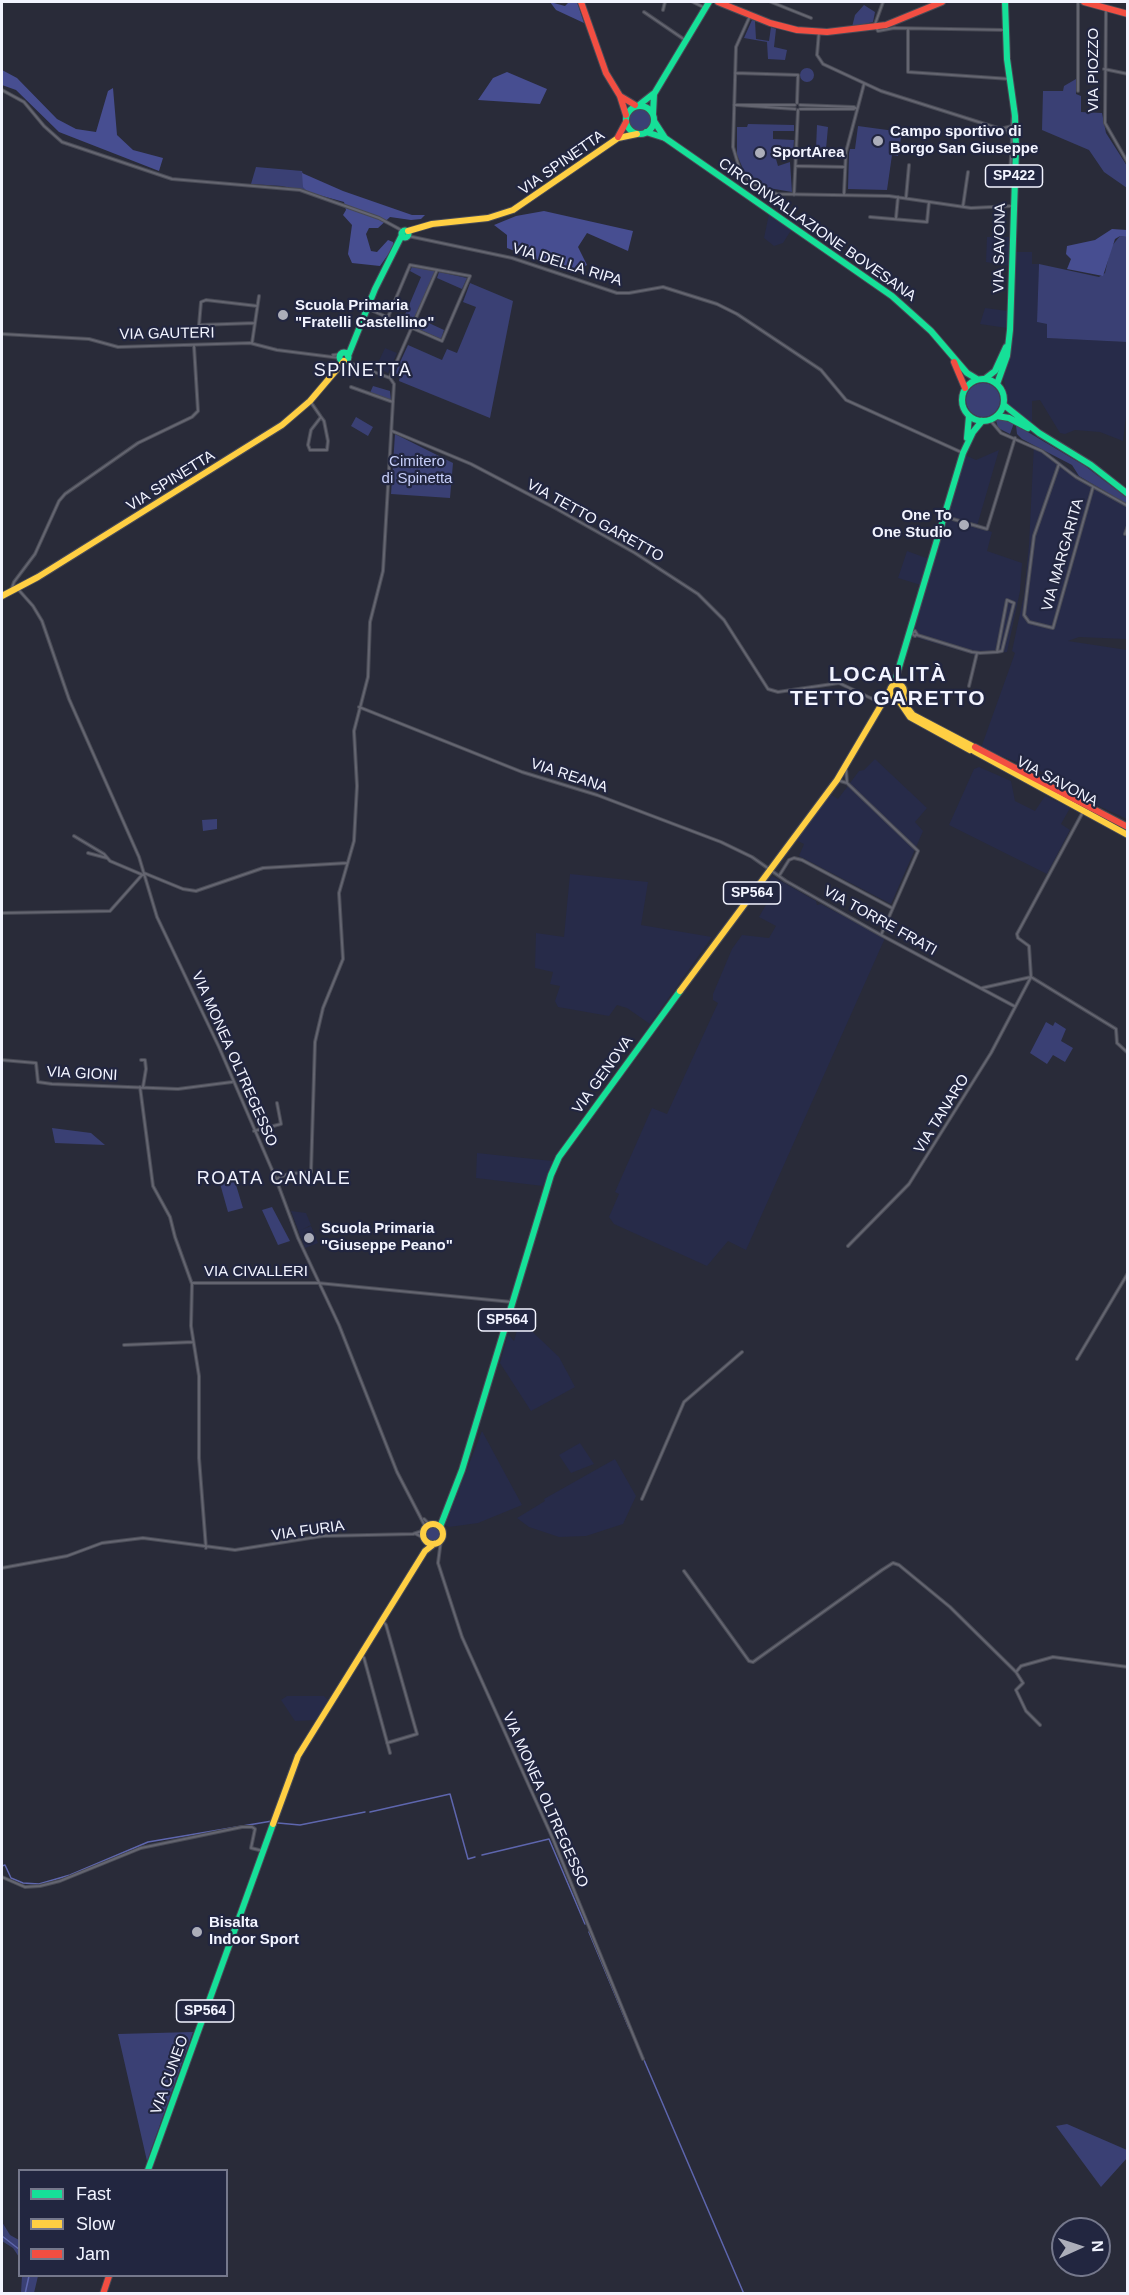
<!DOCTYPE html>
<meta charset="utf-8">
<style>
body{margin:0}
#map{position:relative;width:1129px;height:2295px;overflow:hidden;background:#292b39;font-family:Helvetica,sans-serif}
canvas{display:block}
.frame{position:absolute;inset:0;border:3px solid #f2f4ff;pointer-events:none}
.legend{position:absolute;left:18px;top:2169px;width:210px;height:108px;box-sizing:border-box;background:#222640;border:2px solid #75788c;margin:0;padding:8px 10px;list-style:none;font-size:18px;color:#f2f4ff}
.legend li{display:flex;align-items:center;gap:12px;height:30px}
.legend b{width:30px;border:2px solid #75788c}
.north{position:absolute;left:1051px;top:2217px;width:60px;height:60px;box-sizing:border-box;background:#222640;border:2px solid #75788c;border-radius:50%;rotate:87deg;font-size:16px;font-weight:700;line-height:24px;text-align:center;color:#f2f4ff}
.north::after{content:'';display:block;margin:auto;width:21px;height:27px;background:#acaeba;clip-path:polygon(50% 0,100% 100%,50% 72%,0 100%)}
</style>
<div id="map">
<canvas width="1129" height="2295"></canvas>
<div class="frame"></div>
<ul class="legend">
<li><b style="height:8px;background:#16e098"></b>Fast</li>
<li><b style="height:8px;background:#ffcf43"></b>Slow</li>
<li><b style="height:8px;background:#f24e42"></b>Jam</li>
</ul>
<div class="north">N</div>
</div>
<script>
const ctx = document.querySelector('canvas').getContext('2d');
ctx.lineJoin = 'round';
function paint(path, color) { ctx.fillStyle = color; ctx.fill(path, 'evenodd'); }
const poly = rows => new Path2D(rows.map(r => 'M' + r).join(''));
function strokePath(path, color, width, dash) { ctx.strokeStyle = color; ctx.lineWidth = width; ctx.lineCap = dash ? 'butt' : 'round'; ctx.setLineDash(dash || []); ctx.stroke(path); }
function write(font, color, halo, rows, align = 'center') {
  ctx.font = font + ' Helvetica,sans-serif'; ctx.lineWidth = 4.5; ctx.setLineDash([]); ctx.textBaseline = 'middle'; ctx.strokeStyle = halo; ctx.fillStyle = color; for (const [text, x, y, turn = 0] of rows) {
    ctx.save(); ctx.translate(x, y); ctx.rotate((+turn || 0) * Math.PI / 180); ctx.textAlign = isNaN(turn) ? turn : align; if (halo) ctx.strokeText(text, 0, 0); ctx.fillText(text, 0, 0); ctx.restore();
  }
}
const built = poly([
 [769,214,794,231,790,232,783,243,774,246,764,238],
 [987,237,1009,237,1009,266,986,262],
 [1014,252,1032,252,1032,264,1039,264,1037,322,1047,324,1047,338,1127,342,1127,408,1123,441,1100,432,1075,430,1065,434,1060,433,1040,400,1032,401,1032,423,1008,405,1003,374,1014,330],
 [985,308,1008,311,1007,328,980,324],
 [385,348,397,353,388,373,376,367],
 [1034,444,1079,476,1127,504,1127,637,1126,639,1079,637,1068,641,1127,650,1127,819,1079,797,1042,772,981,748,1015,653,1012,651,1024,595,1029,545],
 [999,450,977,526,992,532,987,551,1022,563,1020,591,1007,652,975,655,911,636,965,455,976,460],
 [907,551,929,559,921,585,898,578],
 [875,759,927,808,915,822,923,831,891,904,799,856,804,844,796,840,830,794,838,799,859,771,864,770],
 [979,767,1011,781,1015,801,1035,811,1045,796,1070,808,1061,824,1070,830,1047,874,949,825,974,769],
 [570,874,648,882,641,925,712,937,650,1024,627,1008,617,1005,609,1016,558,1007,555,1001,560,986,550,984,553,972,535,968,536,933,564,937],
 [772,876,816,901,817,905,821,904,885,938,746,1250,728,1241,707,1266,614,1224,609,1217,619,1194,615,1192,652,1108,667,1114,718,1003,713,1000,713,994,732,949,742,935,769,938,776,926,759,917,768,901,758,896],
 [477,1153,552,1161,553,1161,543,1186,476,1178],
 [291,1211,306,1213,311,1225,301,1230,311,1226,318,1243,305,1248],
 [520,1320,559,1357,575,1387,531,1411,500,1363,508,1334,514,1341],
 [482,1431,522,1505,478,1523,449,1527,445,1525],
 [580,1443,594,1464,571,1473,559,1455],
 [615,1459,636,1496,623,1524,586,1536,559,1537,529,1527,517,1518,545,1501,544,1499],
 [287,1696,324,1696,328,1700,316,1720,295,1721,281,1700]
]);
const green = poly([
 [864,5,875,12,873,22,852,27,855,15],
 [752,20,755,21,756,39,769,41,771,27,776,29,774,47,787,50,785,60,768,59,767,42,744,38],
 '800 75a7 7 0 1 1 14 0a7 7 0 1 1-14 0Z',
 [1076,79,1076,94,1081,96,1081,112,1102,113,1106,133,1127,166,1127,188,1104,172,1089,150,1042,130,1043,91,1063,91,1064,86],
 '628 120a12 12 0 1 1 24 0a12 12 0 1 1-24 0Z',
 [748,124,794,125,794,131,773,131,773,139,794,140,793,154,776,159,778,166,790,162,792,192,763,187,744,171,737,155,737,127,747,127],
 [817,125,828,127,826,149,816,149],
 [858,126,902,132,898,156,892,155,887,190,848,189,849,153,850,149,855,149],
 [256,167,302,171,308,192,282,186,251,184],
 [1120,236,1127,237,1127,342,1047,338,1047,324,1037,322,1039,264,1099,277,1105,273,1111,247],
 [412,267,435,271,411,326,402,322,421,277,410,271],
 [439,272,467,278,462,289,437,278],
 [470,283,513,301,490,418,399,381,400,376,395,373,408,345,442,360,447,349,457,353,476,307,463,302],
 [418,318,444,330,441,339,414,327],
 '966 400a17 17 0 1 1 34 0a17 17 0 1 1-34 0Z',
 [373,386,390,391,391,400,370,393],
 [356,417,373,427,368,436,351,426],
 [999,419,1014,423,1010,434,998,428,996,420],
 [1016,425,1085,466,1127,498,1127,504,1079,476,1072,465,1022,439,1017,434],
 [395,434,453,463,450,498,391,494],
 [217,819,217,829,203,831,202,820],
 [1046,1022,1053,1026,1055,1022,1066,1029,1061,1041,1073,1048,1065,1062,1053,1055,1047,1064,1030,1053],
 [52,1128,91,1133,105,1145,55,1143],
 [233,1175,243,1208,228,1212,219,1180],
 [272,1207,290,1241,278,1245,262,1210],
 '425 1534a8 8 0 1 1 16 0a8 8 0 1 1-16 0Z',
 [193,2032,147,2161,118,2034],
 [1067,2124,1127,2150,1127,2158,1101,2187,1056,2126],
 [2,2222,10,2235,19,2240,19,2257,13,2248,2,2241],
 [22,2276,38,2276,34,2293,21,2293]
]);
const forest = poly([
 [550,2,565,6,569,2,577,2,584,23,556,10],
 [2,70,17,78,57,119,76,129,96,132,108,91,113,88,117,135,133,150,163,158,159,171,59,132,16,90,2,85],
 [507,72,547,89,540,104,478,100,493,78],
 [302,173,343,191,412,215,425,215,421,219,411,220,390,217,378,228,369,228,366,234,371,251,377,252,388,240,393,242,394,246,380,266,352,263,348,254,352,225,343,215,346,210,344,202,308,192,303,187],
 [544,211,633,231,628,251,587,233,578,247,587,265,572,273,507,248,507,235,494,225,516,216],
 [1112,229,1127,230,1127,237,1120,236,1115,239,1103,276,1067,269,1071,259,1066,254,1067,246,1095,240]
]);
const stream = poly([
 [370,1812,450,1794,468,1859,475,1857],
 [278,1823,300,1825,365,1812],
 [482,1855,549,1839,585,1924],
 [2,1866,5,1865,11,1878,23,1883,39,1884,70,1875,148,1842,272,1821],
 [589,1932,629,2028],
 [644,2060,744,2294],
 [2,2236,20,2250],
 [25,2294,29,2276]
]);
const street = poly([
 [693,2,705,8],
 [771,2,811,18],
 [1106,8,1105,123,1128,163],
 [663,10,665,2],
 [644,12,685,40],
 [750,16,736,47,733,147,739,167,751,183,777,194,889,196,971,208,1012,206],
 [874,27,883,2],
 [876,27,878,31,894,28,1006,30],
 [908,29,908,72,1010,79],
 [819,32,817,55,823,64,881,91,1007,131,1012,138,1010,174,1013,177],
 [1104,69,1128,74],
 [735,73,798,75,797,103],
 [2,90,24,102,44,126,62,142,172,179,300,190,379,218,403,231],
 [1078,91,1078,2],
 [734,105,795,105],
 [737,105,795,109],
 [800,105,854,107,857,109],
 [800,109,854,109],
 [1004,128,1012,126,1013,111],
 [797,166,845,167],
 [844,194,846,152,864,84],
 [794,195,798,110],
 [906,198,909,165],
 [963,206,968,172],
 [870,217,927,222,929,202],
 [896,218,898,197],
 [408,236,512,258,617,293,629,293,663,287,717,304,737,314,821,370,846,400,963,453],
 [373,311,442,341,470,276,410,265,388,317],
 [255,323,199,325,201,302,206,300,257,306],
 [2,334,89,339,118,347,250,343,277,350,340,358],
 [252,343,259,296],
 [333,355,342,354],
 [390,377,437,270],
 [351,387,393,402],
 [310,401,321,417,324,421,328,441,327,450,310,450,308,445,311,430,321,417],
 [990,420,1001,433,1042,451,1076,477,1128,506],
 [392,431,471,464,555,508,635,553,698,594,724,620,768,689,778,692,839,683,881,703],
 [1059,464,1034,536,1024,615,1029,622,1053,628,1093,487],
 [946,517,987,529,1015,438],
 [1125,534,1128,526],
 [17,588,33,606,42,621,69,699,139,857,157,917,219,1047,276,1179,298,1238,339,1325,397,1472,426,1528],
 [11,591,14,582,35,554,59,501,65,494,138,443,192,417,198,411,194,346],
 [915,631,917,634,915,636,912,634,915,631],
 [917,635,972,652,980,653,997,652,1002,651,1014,603,1007,600,997,652],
 [969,686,977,653],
 [359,707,522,772,597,795,721,842,752,857,786,881,881,935,1014,1006],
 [846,768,847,783],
 [837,780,847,783,918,851,881,935],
 [74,836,104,854,110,861,143,875],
 [88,853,107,858],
 [144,873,183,889,196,891,263,868,347,863],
 [779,876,789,860,794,858,802,860,892,908],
 [2,913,110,911,142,875],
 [1031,977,1029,946,1018,938,1017,934,1084,810],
 [982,988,1031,977,1116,1029,1117,1043,1128,1053],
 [2,1060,36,1063,38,1082,52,1084,178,1089,232,1082],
 [141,1060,145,1060,146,1069,143,1087],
 [140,1087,153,1186,170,1217,175,1237,192,1284,191,1326,199,1376,199,1458,206,1548],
 [254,1131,281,1124,277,1103],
 [276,1179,288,1174,311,1172,315,1042,323,1008,343,959,339,893,354,841,357,786,354,731,368,677,370,622,383,571,394,384,390,378,345,361],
 [848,1246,909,1184,991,1053,1031,977],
 [192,1283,318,1283,512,1302],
 [124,1345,193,1342],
 [1077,1359,1128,1273],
 [642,1499,684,1402,742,1352],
 [424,1519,430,1525],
 [416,1534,424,1538],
 [441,1540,438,1563,462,1637,553,1839,643,2059],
 [2,1568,67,1556,102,1543,143,1538,235,1550,323,1536,413,1534,425,1530],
 [684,1571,749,1661,753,1662,882,1570,893,1563,899,1565,950,1607,1016,1672,1023,1683,1016,1690,1026,1711,1040,1725],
 [382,1620,386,1625,417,1734,387,1743],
 [361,1655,364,1658,390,1753],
 [1016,1672,1021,1666,1053,1657,1128,1667],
 [2,1877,25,1887,40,1886,60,1881,141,1848,242,1827,252,1827,255,1829,251,1848,263,1851]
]);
const fast = poly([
 [639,105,653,94],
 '626 120a14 14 0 1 1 28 0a14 14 0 1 1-28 0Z',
 [653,114,654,94,709,2],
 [654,121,665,138],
 [646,132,665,138,892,296,931,331,967,373,977,379],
 '401.5 234a3.5 3.5 0 1 1 7 0a3.5 3.5 0 1 1-7 0Z',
 '339.5 357a4.5 4.5 0 1 1 9 0a4.5 4.5 0 1 1-9 0Z',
 [348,356,375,289,402,235],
 [986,378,995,371,1006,347],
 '962 400a21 21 0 1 1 42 0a21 21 0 1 1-42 0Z',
 [997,384,1007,356,1010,330,1016,149,1015,116,1007,59,1005,2],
 [1004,405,1039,433,1091,465,1128,494],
 [997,416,1009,418,1028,428],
 [967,438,969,416],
 [894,684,963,453,973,432,982,421],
 [440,1527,462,1470,551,1175,559,1157,680,991],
 [148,2170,273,1824]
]);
const slow = poly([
 [408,231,432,224,488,218,513,210,618,138,637,134],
 [2,596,38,577,282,425,310,401,344,361],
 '890 691a7 7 0 1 1 14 0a7 7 0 1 1-14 0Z',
 [903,695,906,706,913,715,972,746],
 [897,698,910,717,970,750],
 [974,751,1128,835],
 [680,991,837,780,890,690],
 '423 1534a10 10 0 1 1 20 0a10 10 0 1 1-20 0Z',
 [273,1824,298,1756,425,1551,434,1544]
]);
const jam = poly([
 [581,2,606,73,620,96,626,115],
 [718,2,770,23,797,30,827,32,886,25,942,2],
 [1084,2,1128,14],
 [620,96,635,105],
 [618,137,626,122],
 [954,362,965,388],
 [975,747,1128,827],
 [103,2294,109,2276]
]);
const markers = [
 [878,141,6,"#acaeba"],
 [760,153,6,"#acaeba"],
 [283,315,6,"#acaeba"],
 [964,525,6,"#acaeba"],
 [309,1238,6,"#acaeba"],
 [197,1932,6,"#acaeba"]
];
const shields = [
 [1014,176,57],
 [752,893,57],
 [507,1320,57],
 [205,2011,57]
];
const shieldNames = [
 ["SP422",1014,176],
 ["SP564",752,893],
 ["SP564",507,1320],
 ["SP564",205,2011]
];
const streetNames = [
 ["VIA PIOZZO",1094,70,-90],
 ["VIA SPINETTA",562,163,-35],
 ["CIRCONVALLAZIONE BOVESANA",817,230,35],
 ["VIA SAVONA",1000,248,-89],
 ["VIA DELLA RIPA",567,265,17],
 ["VIA GAUTERI",167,334,-1],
 ["VIA SPINETTA",171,481,-32],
 ["VIA TETTO GARETTO",595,521,29],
 ["VIA MARGARITA",1063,555,-74],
 ["VIA REANA",569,776,18],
 ["VIA SAVONA",1057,782,28],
 ["VIA TORRE FRATI",880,921,29],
 ["VIA MONEA OLTREGESSO",234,1059,66],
 ["VIA GIONI",82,1074,3],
 ["VIA GENOVA",603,1075,-54],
 ["VIA TANARO",942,1114,-58],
 ["VIA CIVALLERI",256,1272],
 ["VIA FURIA",308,1531,-8],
 ["VIA MONEA OLTREGESSO",545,1800,66],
 ["VIA CUNEO",170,2075,-70]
];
const poiNames = [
 ["Campo sportivo di",890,132],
 ["Borgo San Giuseppe",890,149],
 ["SportArea",772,153],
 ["Scuola Primaria",295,306],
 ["\"Fratelli Castellino\"",295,323],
 ["One To",952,516,"right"],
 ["One Studio",952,533,"right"],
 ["Scuola Primaria",321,1229],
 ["\"Giuseppe Peano\"",321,1246],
 ["Bisalta",209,1923],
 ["Indoor Sport",209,1940]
];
const parkNames = [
 ["Cimitero",417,462],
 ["di Spinetta",417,479]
];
const quarterNames = [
 ["SPINETTA",363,371],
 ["ROATA CANALE",274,1179]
];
const districtNames = [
 ["LOCALITÀ",888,675],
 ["TETTO GARETTO",888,699]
];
paint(built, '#272b49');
paint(green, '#3a4074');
paint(forest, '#474e91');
strokePath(stream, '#5e66ae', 1.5);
strokePath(street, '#484a55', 4);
strokePath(fast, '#484a55', 8);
strokePath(slow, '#484a55', 8);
strokePath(jam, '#484a55', 8);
strokePath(street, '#646570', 2);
strokePath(fast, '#16e098', 6);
strokePath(slow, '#ffcf43', 6);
strokePath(jam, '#f24e42', 6);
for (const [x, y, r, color] of markers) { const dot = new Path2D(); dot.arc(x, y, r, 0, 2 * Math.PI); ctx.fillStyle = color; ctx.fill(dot); strokePath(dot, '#222640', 2); }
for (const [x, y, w] of shields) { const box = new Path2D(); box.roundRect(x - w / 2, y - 11, w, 22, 4.5); ctx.fillStyle = '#222640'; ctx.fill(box); strokePath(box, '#f2f4ff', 1.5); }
write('bold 14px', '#f2f4ff', null, shieldNames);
write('15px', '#f2f4ff', '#222640', streetNames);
write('bold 15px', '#f2f4ff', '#222640', poiNames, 'left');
write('15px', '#c6cef9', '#222640', parkNames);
ctx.letterSpacing = '1.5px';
write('18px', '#f2f4ff', '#222640', quarterNames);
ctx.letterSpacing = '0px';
ctx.letterSpacing = '1.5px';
write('bold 21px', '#f2f4ff', '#222640', districtNames);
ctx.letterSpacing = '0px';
</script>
